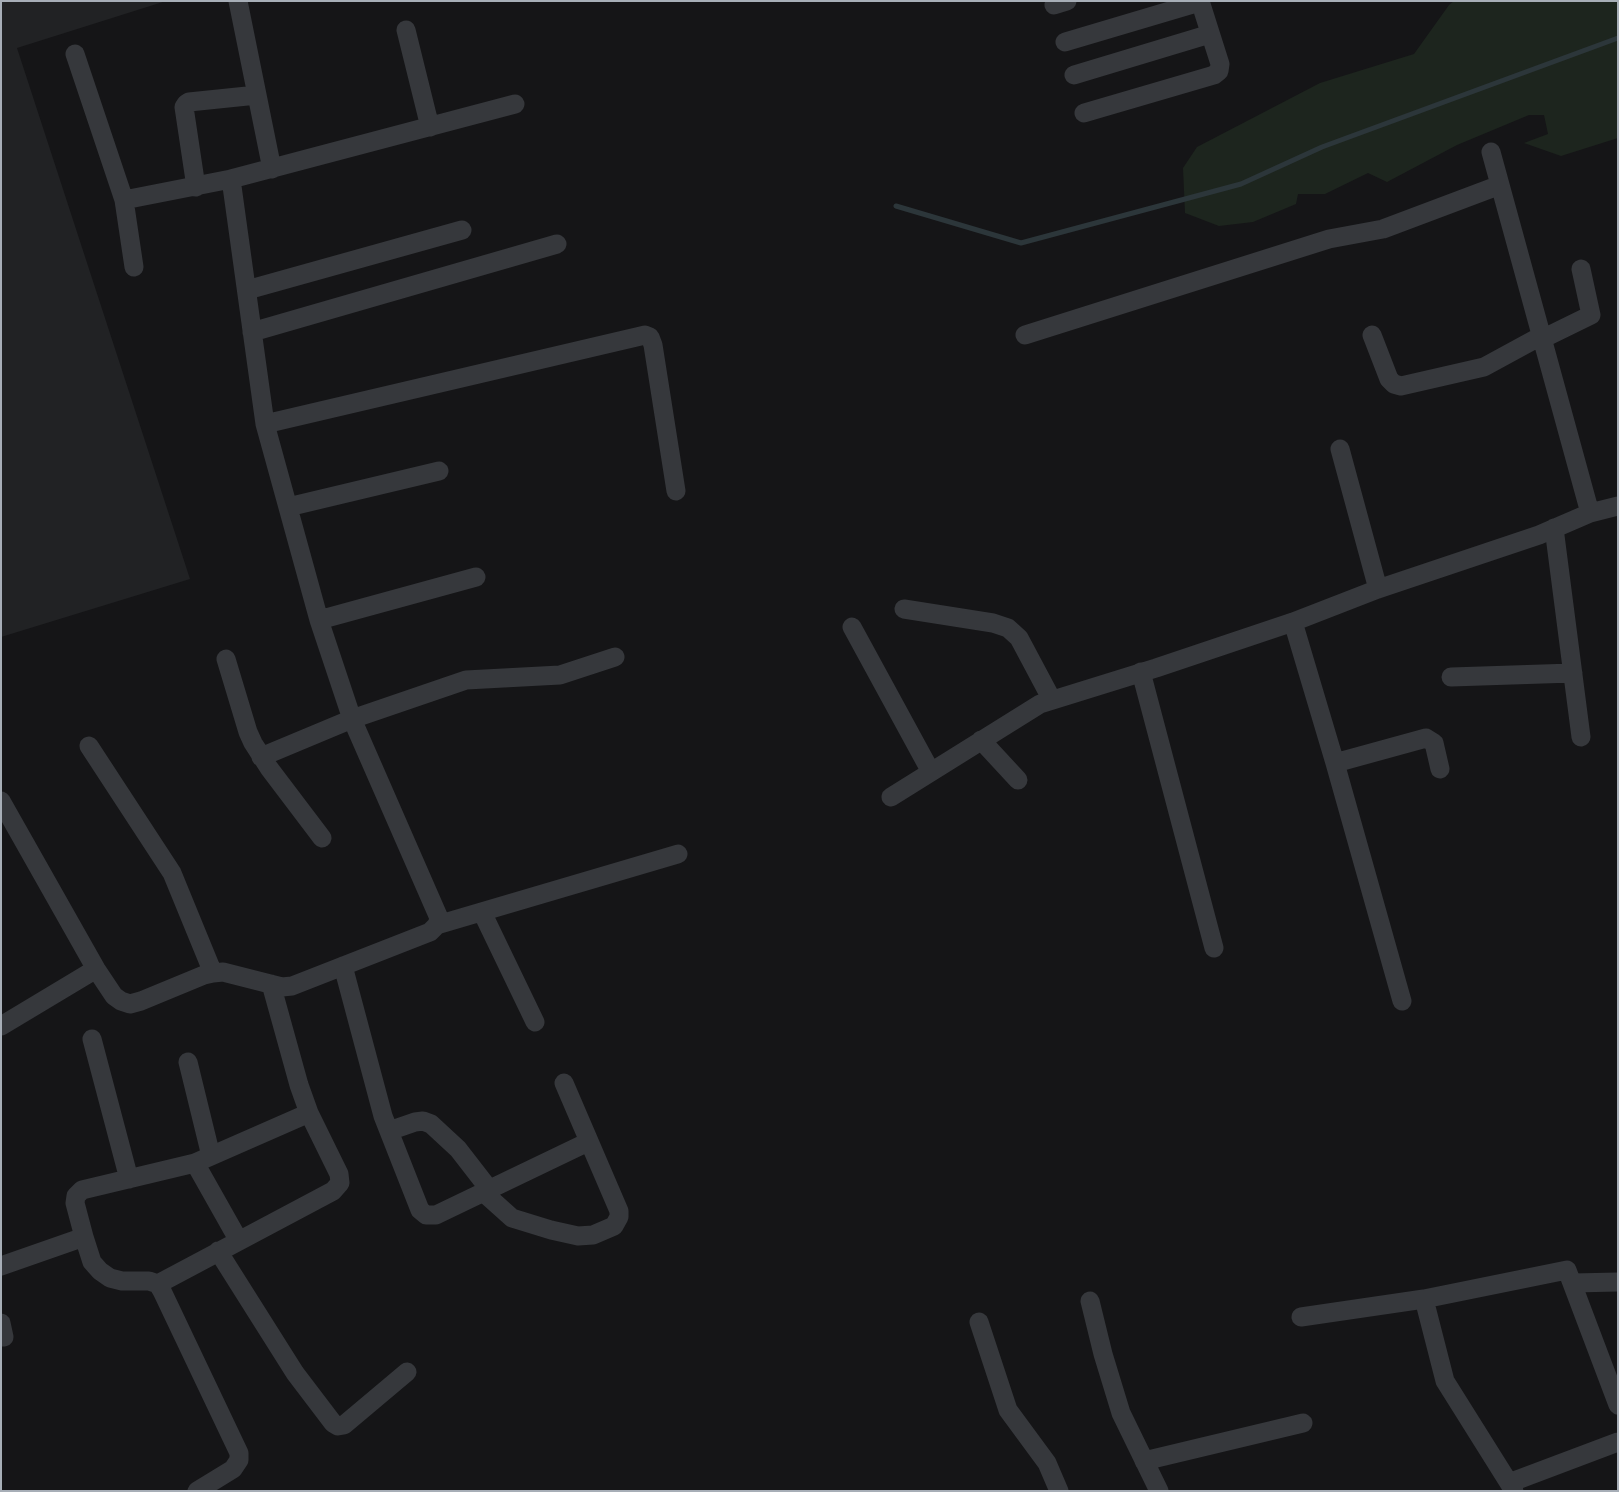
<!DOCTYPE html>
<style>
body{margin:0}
#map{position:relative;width:1619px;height:1492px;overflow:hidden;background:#151517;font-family:Barlow,sans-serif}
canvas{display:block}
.frame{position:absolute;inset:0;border:2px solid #a7aeb7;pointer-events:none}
</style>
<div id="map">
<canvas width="1619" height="1492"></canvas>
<div class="frame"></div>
</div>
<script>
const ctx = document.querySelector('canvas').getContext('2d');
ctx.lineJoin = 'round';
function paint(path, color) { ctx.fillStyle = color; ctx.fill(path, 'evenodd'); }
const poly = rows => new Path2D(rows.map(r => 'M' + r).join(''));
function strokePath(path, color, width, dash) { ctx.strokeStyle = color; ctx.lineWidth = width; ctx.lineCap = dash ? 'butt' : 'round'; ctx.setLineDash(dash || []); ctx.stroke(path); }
const built = poly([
 [1,1,166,1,17,48,190,579,1,637]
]);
const green = poly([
 [1454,1,1618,1,1618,138,1561,156,1524,143,1548,134,1544,115,1529,115,1457,145,1387,182,1368,173,1325,194,1298,194,1296,204,1253,222,1219,226,1185,213,1183,168,1197,147,1320,83,1414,54,1449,5]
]);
const stream = poly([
 [896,206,1021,243,1241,184,1322,147,1618,38]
]);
const minor = poly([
 [238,1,272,169],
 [1054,5,1067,1],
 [406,30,430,127],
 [1065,42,1200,2],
 [75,54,124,200,231,179],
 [1074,75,1210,34],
 [1084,113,1214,75,1219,71,1220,64,1200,1],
 [1491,152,1590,513],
 [196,187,184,107,186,104,189,102,257,95],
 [124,200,134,267],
 [247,290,462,230],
 [252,332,557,244],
 [1025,335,1329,239,1383,229,1500,185],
 [1372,335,1389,379,1394,384,1401,386,1484,367,1541,336],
 [1542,339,1591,315,1581,269],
 [265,424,645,335,650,337,653,345,676,491],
 [1340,449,1378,589],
 [288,507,439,471],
 [1554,528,1581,737],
 [904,609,993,623,1008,628,1019,638,1052,700],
 [319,620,476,577],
 [1293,622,1335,763,1402,1001],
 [852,627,931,772],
 [226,659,248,732,253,743,269,768,322,838],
 [1141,672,1214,948],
 [1451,677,1573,673],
 [981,740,1018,780],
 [89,746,172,873,213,973],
 [261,757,352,719,466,680,560,675,615,657],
 [1335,763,1426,738,1434,743,1440,769],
 [891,797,1040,704,1156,668,1293,622,1378,589,1539,535,1590,513,1618,506],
 [1,801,96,969,114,996,121,1001,130,1004,141,1001,204,975,213,973,223,972,282,987,292,986,430,932,437,925,439,918,352,719,319,620,265,424,231,179,515,104],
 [482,912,535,1022],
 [437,925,678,854],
 [343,966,383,1116,420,1210,426,1215,436,1215,588,1142],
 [1,1026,96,969],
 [92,1039,129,1179],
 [188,1062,211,1156],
 [389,1131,415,1122,423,1121,431,1124,458,1149,489,1189],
 [195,1163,239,1241],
 [483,1192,512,1218,551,1230,578,1236,593,1235,614,1226,619,1217,619,1211,564,1083],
 [218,1251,295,1373,333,1423,338,1426,344,1425,407,1372],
 [1,1266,84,1237],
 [1573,1283,1618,1282],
 [158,1284,333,1191,340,1183,339,1174,309,1113,299,1085,271,984],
 [1424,1299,1445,1381,1514,1491],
 [1090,1301,1103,1354,1121,1413,1159,1491],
 [1301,1317,1424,1299,1567,1270,1618,1405],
 [979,1322,1008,1410,1047,1463,1059,1491],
 [1,1323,4,1337],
 [1144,1461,1303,1423],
 [1509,1483,1618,1442],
 [197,1491,233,1469,239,1460,239,1453,162,1291,158,1284,149,1281,122,1281,110,1278,100,1271,92,1262,84,1237,75,1203,76,1196,82,1190,195,1163,309,1113]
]);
paint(built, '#212224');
paint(green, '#1d251e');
strokePath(stream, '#2c363a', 5);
strokePath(minor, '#36383c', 19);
</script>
